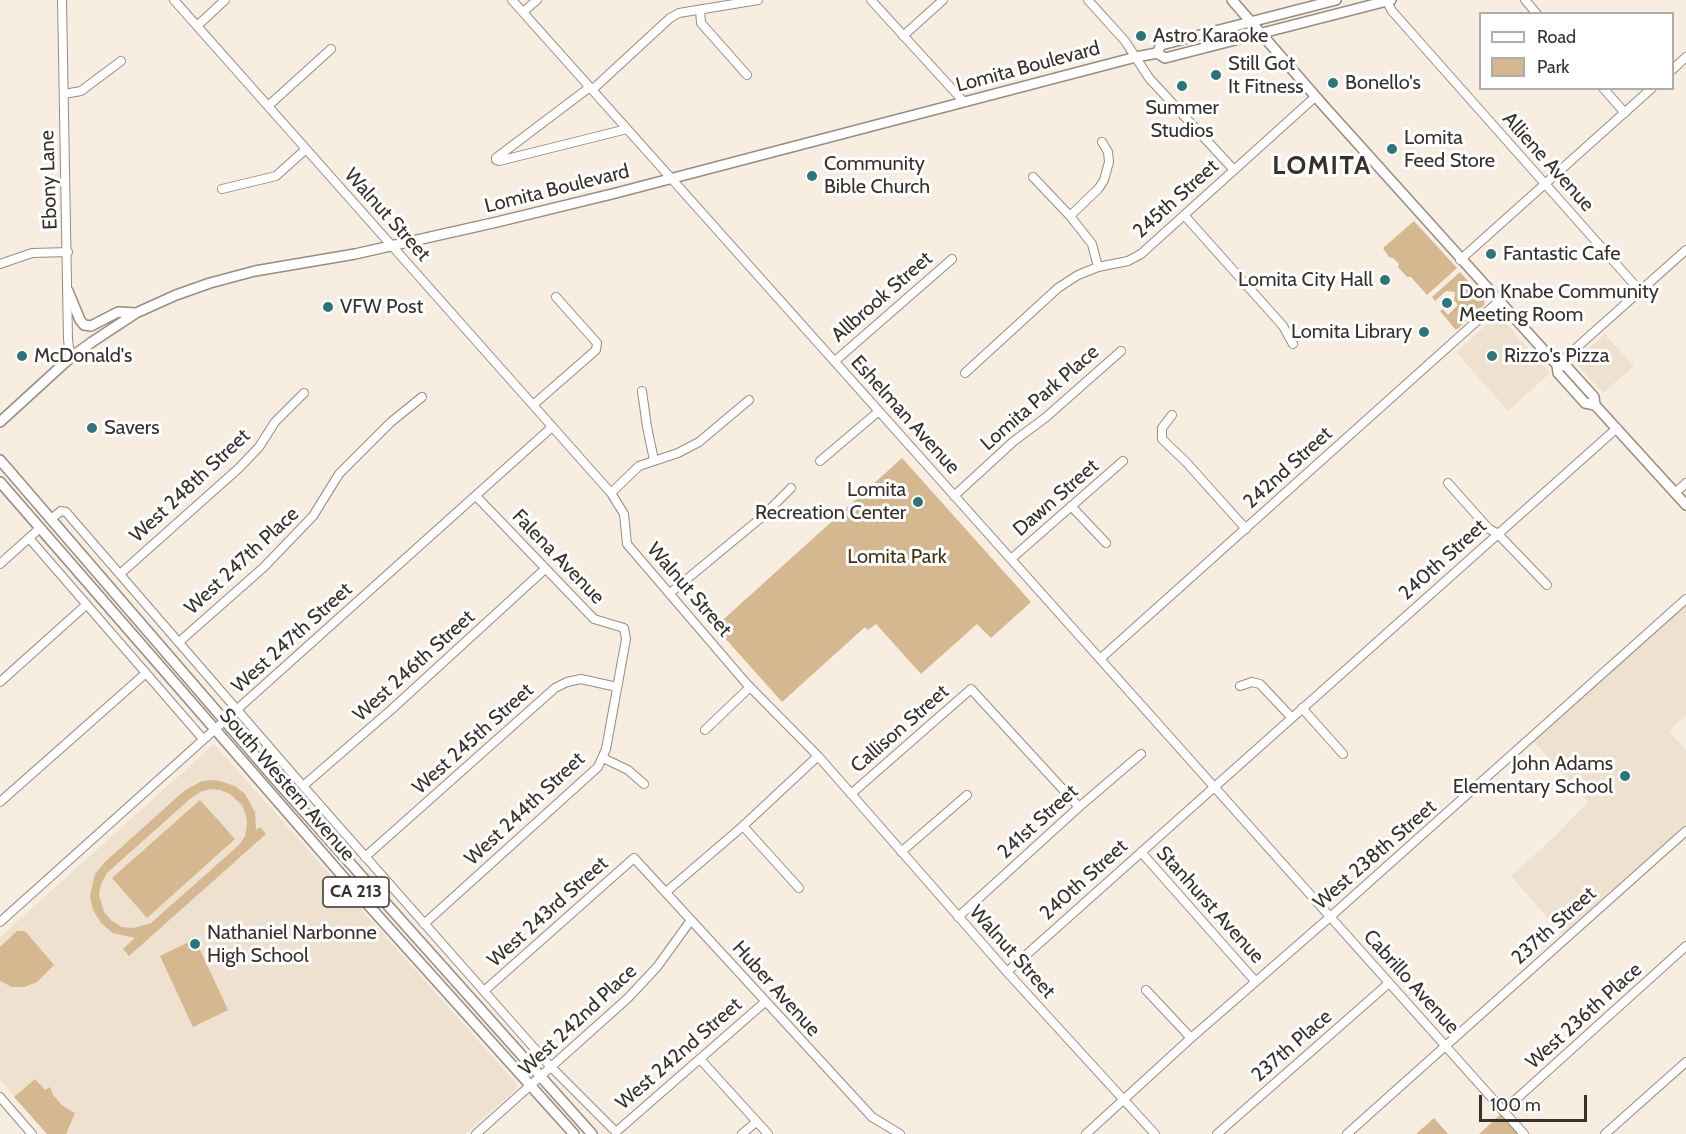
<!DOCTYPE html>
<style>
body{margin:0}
#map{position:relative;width:1686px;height:1134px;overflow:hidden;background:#f7eee1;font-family:Cabin,sans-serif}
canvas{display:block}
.legend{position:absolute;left:1479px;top:12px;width:195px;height:78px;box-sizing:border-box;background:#fff;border:2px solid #aeadab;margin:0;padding:8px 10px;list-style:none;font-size:18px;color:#35322d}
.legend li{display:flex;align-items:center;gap:12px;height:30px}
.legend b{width:30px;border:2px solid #aeadab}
.scale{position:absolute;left:1479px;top:1095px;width:108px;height:27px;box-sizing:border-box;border:3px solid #35322d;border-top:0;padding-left:8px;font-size:18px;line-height:21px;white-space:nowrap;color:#35322d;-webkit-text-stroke:4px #fff;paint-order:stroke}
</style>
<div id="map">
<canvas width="1686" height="1134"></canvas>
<ul class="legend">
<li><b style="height:8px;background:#fff"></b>Road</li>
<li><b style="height:16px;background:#d5b88f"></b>Park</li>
</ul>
<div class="scale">100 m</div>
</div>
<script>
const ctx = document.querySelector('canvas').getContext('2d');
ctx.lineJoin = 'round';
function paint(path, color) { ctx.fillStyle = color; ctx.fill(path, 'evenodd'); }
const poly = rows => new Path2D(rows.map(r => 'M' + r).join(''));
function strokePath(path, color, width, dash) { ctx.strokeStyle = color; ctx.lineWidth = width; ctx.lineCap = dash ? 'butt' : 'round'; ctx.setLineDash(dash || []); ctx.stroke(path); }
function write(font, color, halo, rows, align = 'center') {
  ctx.font = font + ' Cabin,sans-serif'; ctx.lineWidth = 6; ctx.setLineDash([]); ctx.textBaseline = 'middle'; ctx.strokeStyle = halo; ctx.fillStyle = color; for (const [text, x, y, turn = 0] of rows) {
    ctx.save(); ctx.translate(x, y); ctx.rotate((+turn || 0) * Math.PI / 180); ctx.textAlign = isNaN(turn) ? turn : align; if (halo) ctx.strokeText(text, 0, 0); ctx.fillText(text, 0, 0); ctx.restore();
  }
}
const built = poly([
 [1493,319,1503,320,1550,373,1508,411,1456,352],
 [1605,334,1634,366,1603,393,1577,365,1577,359],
 [1686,603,1686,715,1669,731,1686,750,1686,829,1565,938,1511,876,1551,840,1588,802,1531,739],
 [214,744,516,1083,517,1087,514,1091,465,1134,47,1134,0,1080,0,937]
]);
const green = poly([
 [1414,221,1457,268,1427,295,1411,277,1407,277,1398,267,1399,264,1393,258,1389,257,1383,248],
 [1460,272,1485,300,1484,305,1456,330,1440,311,1443,309,1448,315,1458,305,1454,300,1455,292,1446,291,1435,301,1432,297],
 [902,458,1031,602,991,638,977,624,921,674,876,624,868,630,865,627,782,702,715,627],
 [216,780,235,786,245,794,255,812,256,830,260,827,266,834,129,956,123,949,135,938,113,933,101,923,93,910,90,896,95,874,105,862,184,791,202,781],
 [210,789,220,790,230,794,242,805,246,815,247,825,245,836,239,845,151,923,134,928,122,927,112,921,104,912,99,895,101,884,107,873,191,798,200,792],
 [200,800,235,839,147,918,112,878],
 [17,931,25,931,54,965,37,982,24,987,12,987,0,981,0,947],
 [195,939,228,1010,193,1027,160,956],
 [35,1079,45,1090,50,1087,53,1095,63,1106,75,1113,66,1134,47,1134,14,1097],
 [1502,1113,1521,1134,1479,1134],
 [1434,1118,1448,1134,1416,1134]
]);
const minor = poly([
 [62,0,68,339,70,358],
 [174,0,611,493,624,514,627,544,746,683,818,756,1007,972,1155,1134],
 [512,0,1524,1134],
 [871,0,964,102],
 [1088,0,1125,41,1149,78,1234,170],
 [1386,0,1392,11,1640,291],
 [1525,0,1537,14],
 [700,10,701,23,747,75],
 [523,12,537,0],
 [197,26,225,0],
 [903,36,943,0],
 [1672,70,1686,57],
 [590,87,496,158,496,160,499,161,627,129],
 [1603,88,1625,113],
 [592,90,670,18,679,13,758,0],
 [64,94,81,91,121,61],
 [268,106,331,49],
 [1033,177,1070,216,1092,244,1098,267],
 [222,189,276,176,306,149],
 [1184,215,1283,326,1293,344],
 [1070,216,1099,188,1104,180,1109,162,1108,152,1102,142],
 [1460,260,1652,88],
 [0,264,32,253,68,252],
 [835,361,952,259],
 [1557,365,1686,250],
 [965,373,1058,288,1078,275,1098,267,1128,261,1141,254,1315,97],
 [642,391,647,427,654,460],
 [533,405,596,350,597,343,556,297],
 [1172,415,1162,428,1162,439,1186,462,1246,529],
 [820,461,879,411],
 [1448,483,1489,529,1497,533,1547,585],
 [611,493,639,466,678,453,699,442,749,400],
 [1675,493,1686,483],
 [954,496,1014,441,1045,418,1121,351],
 [1071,506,1106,543],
 [51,519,61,511,66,512,303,786,550,1066,616,1132,765,1002],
 [29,538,203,739],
 [1011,559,1123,461],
 [0,564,40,528],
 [120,574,239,468,259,447,275,422,304,393],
 [670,593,762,517,791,488],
 [179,642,264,567,313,516,339,474,391,422,422,397],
 [1100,659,1498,302],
 [0,682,86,605],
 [1240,686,1252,682,1260,684,1292,718],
 [1302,708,1343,754],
 [705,730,750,687],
 [603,758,628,770,644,784],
 [303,786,392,709,545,569],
 [851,794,971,689,1079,807],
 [0,802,146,673],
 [743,826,799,888],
 [901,852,967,795],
 [1141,852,1255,981],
 [365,857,555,688,567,682,581,679,617,687],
 [666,892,743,826,818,756],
 [958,917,1079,807,1141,754],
 [0,922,552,427],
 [424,924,598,767,606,749,626,639,624,628,594,619,476,496],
 [1007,972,1617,428],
 [1146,990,1191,1038],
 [484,991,634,858,872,1117,900,1134],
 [700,1059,768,1134],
 [0,1097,32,1134],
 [1503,1111,1686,946],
 [476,1134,628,998,657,967,691,920],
 [742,1134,756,1122],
 [1086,1134,1191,1038,1330,917,1686,599],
 [1217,1134,1389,983],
 [1347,1134,1686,831],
 [1605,1134,1686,1062]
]);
const major = poly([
 [1232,0,1323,105,1557,365,1558,373,1568,384,1585,403,1595,405],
 [1157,53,1161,45,1336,0],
 [68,291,80,320,84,325,91,326,118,312,136,313],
 [1557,365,1566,366,1594,397,1595,405,1686,505],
 [0,422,70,358,92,342,136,313,176,295,210,283,255,271,355,254,497,222,616,193,1136,57,1157,53,1165,58,1391,0],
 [0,460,275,779,592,1134],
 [0,482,353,888,574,1134]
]);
const markers = [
 [1141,36,6,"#2c767a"],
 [1216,75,6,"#2c767a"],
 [1333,83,6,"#2c767a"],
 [1182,86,6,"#2c767a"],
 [1392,149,6,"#2c767a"],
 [812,176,6,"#2c767a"],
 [1491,254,6,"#2c767a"],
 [1385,280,6,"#2c767a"],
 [1447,303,6,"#2c767a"],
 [328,307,6,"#2c767a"],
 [1424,332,6,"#2c767a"],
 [22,356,6,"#2c767a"],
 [1492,356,6,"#2c767a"],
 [92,428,6,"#2c767a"],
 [918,502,6,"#2c767a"],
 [1625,776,6,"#2c767a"],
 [195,944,6,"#2c767a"]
];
const shields = [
 [356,892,66]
];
const shieldNames = [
 ["CA 213",356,892]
];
const poiNames = [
 ["Astro Karaoke",1153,36],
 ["Still Got",1228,64],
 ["It Fitness",1228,87],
 ["Bonello's",1345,83],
 ["Summer",1182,108,"center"],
 ["Studios",1182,131,"center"],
 ["Lomita",1404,138],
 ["Feed Store",1404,161],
 ["Community",824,164],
 ["Bible Church",824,187],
 ["Fantastic Cafe",1503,254],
 ["Lomita City Hall",1373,280,"right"],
 ["Don Knabe Community",1459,292],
 ["Meeting Room",1459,315],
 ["VFW Post",340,307],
 ["Lomita Library",1412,332,"right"],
 ["McDonald's",34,356],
 ["Rizzo's Pizza",1504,356],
 ["Savers",104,428],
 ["Lomita",906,490,"right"],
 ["Recreation Center",906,513,"right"],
 ["John Adams",1613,764,"right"],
 ["Elementary School",1613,787,"right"],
 ["Nathaniel Narbonne",207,933],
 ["High School",207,956]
];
const streetNames = [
 ["Lomita Boulevard",1028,67,-15],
 ["Alliene Avenue",1548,162,48],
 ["Ebony Lane",49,180,-92],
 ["Lomita Boulevard",557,189,-14],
 ["245th Street",1176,199,-42],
 ["Walnut Street",387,215,48],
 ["Allbrook Street",882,297,-41],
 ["Lomita Park Place",1040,398,-41],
 ["Eshelman Avenue",905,415,48],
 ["242nd Street",1288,468,-42],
 ["West 248th Street",190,486,-43],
 ["Dawn Street",1056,498,-41],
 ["Falena Avenue",558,557,46],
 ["240th Street",1443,560,-42],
 ["West 247th Place",242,561,-43],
 ["Walnut Street",689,590,49],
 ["West 247th Street",292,638,-42],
 ["West 246th Street",414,666,-42],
 ["Callison Street",900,729,-41],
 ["West 245th Street",473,739,-42],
 ["South Western Avenue",287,785,49],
 ["West 244th Street",525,809,-43],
 ["241st Street",1038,822,-42],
 ["West 238th Street",1375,855,-41],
 ["240th Street",1084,880,-42],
 ["Stanhurst Avenue",1210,905,48],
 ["West 243rd Street",548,912,-42],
 ["237th Street",1554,926,-42],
 ["Walnut Street",1012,952,48],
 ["Cabrillo Avenue",1411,982,48],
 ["Huber Avenue",776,989,48],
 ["West 236th Place",1584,1016,-42],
 ["West 242nd Place",578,1020,-43],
 ["237th Place",1292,1046,-41],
 ["West 242nd Street",679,1054,-41]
];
const parkNames = [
 ["Lomita Park",897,557]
];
const districtNames = [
 ["LOMITA",1322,166]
];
paint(built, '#efe1cf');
paint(green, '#d5b88f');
strokePath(minor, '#968d81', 10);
strokePath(major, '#968d81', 12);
strokePath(minor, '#fff', 8);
strokePath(major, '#fff', 9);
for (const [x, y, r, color] of markers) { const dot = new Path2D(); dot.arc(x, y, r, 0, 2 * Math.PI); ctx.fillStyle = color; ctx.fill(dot); strokePath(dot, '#fff', 2); }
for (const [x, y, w] of shields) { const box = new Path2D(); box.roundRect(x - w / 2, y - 15, w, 30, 4.5); ctx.fillStyle = '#fff'; ctx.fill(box); strokePath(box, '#35322d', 1.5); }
write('bold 18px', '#35322d', null, shieldNames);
write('20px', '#35322d', '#fff', poiNames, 'left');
write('20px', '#35322d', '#fff', streetNames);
write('20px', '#423015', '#fff', parkNames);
ctx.letterSpacing = '1.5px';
write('bold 26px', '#35322d', '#fff', districtNames);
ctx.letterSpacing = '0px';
</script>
